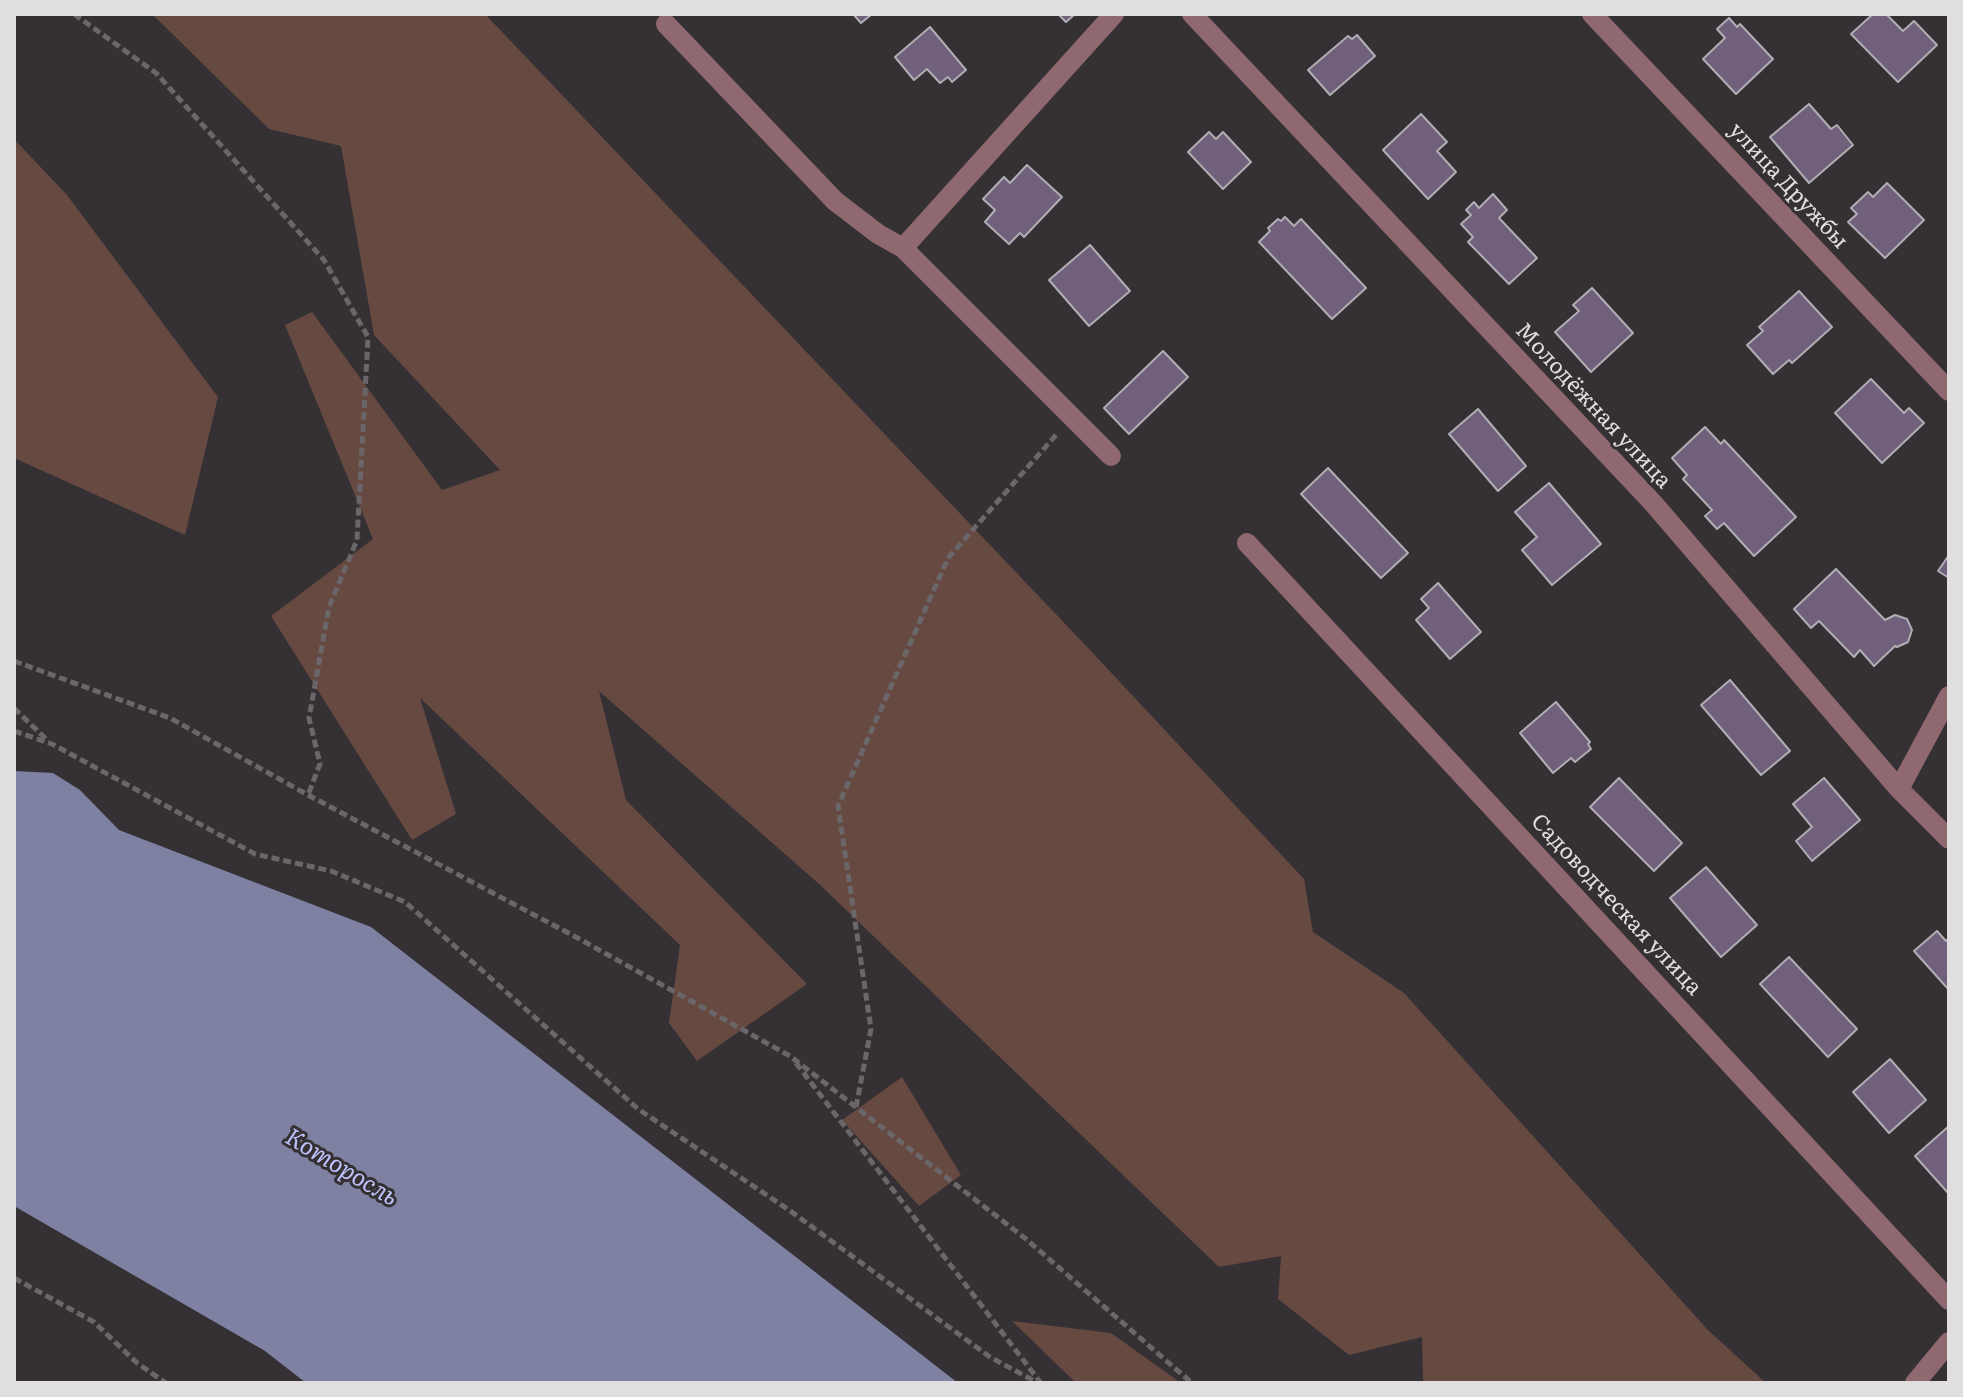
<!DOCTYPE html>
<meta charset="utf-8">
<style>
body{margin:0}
#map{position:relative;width:1963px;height:1397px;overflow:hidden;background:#343033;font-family:Literata,serif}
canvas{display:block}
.frame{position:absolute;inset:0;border:16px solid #e1dee0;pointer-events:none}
</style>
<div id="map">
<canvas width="1963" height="1397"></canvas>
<div class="frame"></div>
</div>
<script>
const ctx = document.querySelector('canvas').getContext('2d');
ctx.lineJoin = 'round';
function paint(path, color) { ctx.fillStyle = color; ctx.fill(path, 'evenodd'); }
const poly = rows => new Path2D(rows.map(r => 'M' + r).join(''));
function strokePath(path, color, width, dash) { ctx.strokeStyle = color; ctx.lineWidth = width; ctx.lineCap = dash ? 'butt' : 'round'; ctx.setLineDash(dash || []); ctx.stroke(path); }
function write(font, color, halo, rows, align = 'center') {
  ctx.font = font + ' Literata,serif'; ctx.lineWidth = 6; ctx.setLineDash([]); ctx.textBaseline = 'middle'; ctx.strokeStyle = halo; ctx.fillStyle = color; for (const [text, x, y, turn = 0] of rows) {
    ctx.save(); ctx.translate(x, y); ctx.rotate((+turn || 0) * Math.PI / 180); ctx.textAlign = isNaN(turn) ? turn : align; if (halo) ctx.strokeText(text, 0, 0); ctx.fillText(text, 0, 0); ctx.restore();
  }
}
const green = poly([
 [152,14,485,14,1090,650,1304,879,1313,932,1404,993,1708,1330,1766,1383,1423,1383,1422,1337,1349,1355,1278,1299,1281,1256,1219,1267,819,884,599,691,626,800,807,984,697,1061,669,1023,680,945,420,698,456,814,412,840,271,616,373,539,285,325,312,312,442,490,500,470,374,335,341,146,269,129],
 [14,139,67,195,218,397,185,535,14,458],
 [902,1077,961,1175,919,1206,842,1120],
 [1012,1321,1111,1333,1181,1383,1076,1383]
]);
const water = poly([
 [14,771,53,773,80,790,119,830,371,927,958,1383,306,1383,265,1351,14,1206]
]);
const building = poly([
 [853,14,872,14,861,23,853,14],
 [1058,14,1075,14,1066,22,1058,14],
 [1873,14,1886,14,1903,31,1914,21,1937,45,1898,82,1851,34,1873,14],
 [1729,18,1737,27,1740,24,1773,59,1736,94,1703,59,1725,38,1717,29,1729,18],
 [930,27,966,70,952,82,948,77,940,83,927,69,914,80,895,57,930,27],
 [1357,35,1375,56,1330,95,1308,70,1348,36,1352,39,1357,35],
 [1809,104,1831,129,1837,125,1853,145,1809,183,1770,137,1809,104],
 [1421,114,1447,142,1437,151,1456,172,1428,199,1383,150,1421,114],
 [1209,132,1216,139,1223,132,1251,162,1223,189,1188,152,1209,132],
 [1027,165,1062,197,1024,237,1020,233,1009,244,985,222,995,210,983,199,1004,177,1010,183,1027,165],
 [1887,183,1924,220,1885,258,1848,222,1857,214,1851,208,1868,192,1873,197,1887,183],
 [1493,194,1507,210,1499,218,1537,258,1509,284,1468,242,1473,237,1461,224,1471,215,1466,210,1474,202,1479,208,1493,194],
 [1285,217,1294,226,1301,219,1366,288,1332,319,1259,242,1270,231,1268,228,1278,219,1281,221,1285,217],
 [1090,245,1130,291,1089,326,1049,280,1090,245],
 [1592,288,1633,333,1591,372,1555,332,1579,311,1573,305,1592,288],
 [1799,291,1832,327,1792,363,1789,360,1773,374,1747,345,1763,331,1759,327,1799,291],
 [1163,351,1188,377,1129,434,1104,408,1163,351],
 [1871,379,1904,413,1909,408,1924,423,1882,463,1835,413,1871,379],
 [1478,409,1526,466,1498,491,1449,434,1478,409],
 [1705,427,1721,444,1724,440,1796,517,1754,556,1724,523,1717,529,1705,516,1712,510,1683,479,1687,475,1672,458,1705,427],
 [1328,468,1408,553,1381,578,1301,494,1328,468],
 [1549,483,1601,544,1552,585,1522,550,1537,537,1515,512,1549,483],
 [1949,555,1949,578,1938,571,1949,555],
 [1836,569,1885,620,1895,615,1907,619,1912,630,1908,642,1897,647,1895,646,1874,666,1860,650,1854,657,1819,621,1811,628,1794,609,1836,569],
 [1438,583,1481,632,1450,659,1416,620,1429,608,1421,599,1438,583],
 [1730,680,1790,751,1761,775,1701,705,1730,680],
 [1556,702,1590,742,1588,744,1591,749,1575,762,1571,758,1553,773,1520,733,1556,702],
 [1619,778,1682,843,1654,871,1590,807,1619,778],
 [1824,778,1860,820,1812,861,1796,841,1812,827,1793,804,1824,778],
 [1706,867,1757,925,1721,957,1670,898,1706,867],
 [1937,931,1946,941,1949,938,1949,990,1914,951,1937,931],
 [1789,957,1857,1029,1828,1057,1760,984,1789,957],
 [1890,1059,1926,1100,1889,1133,1853,1092,1890,1059],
 [1949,1126,1949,1194,1915,1156,1949,1126]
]);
const path = poly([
 [74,14,156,73,324,260,368,337,357,540,329,607,309,718,320,764,308,795],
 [14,661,170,718,308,795,574,936,790,1056,1026,1239,1192,1383],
 [14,708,48,741],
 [14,731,52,744,255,854,331,871,405,902,638,1109,789,1210,990,1357,1038,1383],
 [796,1063,1040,1382],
 [856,1107,871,1029,838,806,948,558,1056,435],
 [14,1278,94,1322,137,1363,166,1383]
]);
const minor = poly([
 [1192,14,1653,503,1899,789,1949,839],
 [1592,14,1949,391],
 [666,24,835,201,878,234,903,248,1111,456],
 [903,248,1114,14],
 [1247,543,1949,1300],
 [1899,789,1949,696],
 [1915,1383,1949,1342]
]);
const streetNames = [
 ["улица Дружбы",1788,186,47],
 ["Молодёжная улица",1593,406,47],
 ["Садоводческая улица",1616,905,47]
];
const waterNames = [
 ["Которосль",341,1168,31]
];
paint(green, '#664941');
paint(water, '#7e81a1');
paint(building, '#70607c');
strokePath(building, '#b0adb3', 2);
strokePath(path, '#6a6669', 5, [8, 4]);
strokePath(minor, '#8f696f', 20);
write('22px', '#e1dee0', '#343033', streetNames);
write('italic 24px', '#bec2fa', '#343033', waterNames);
</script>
